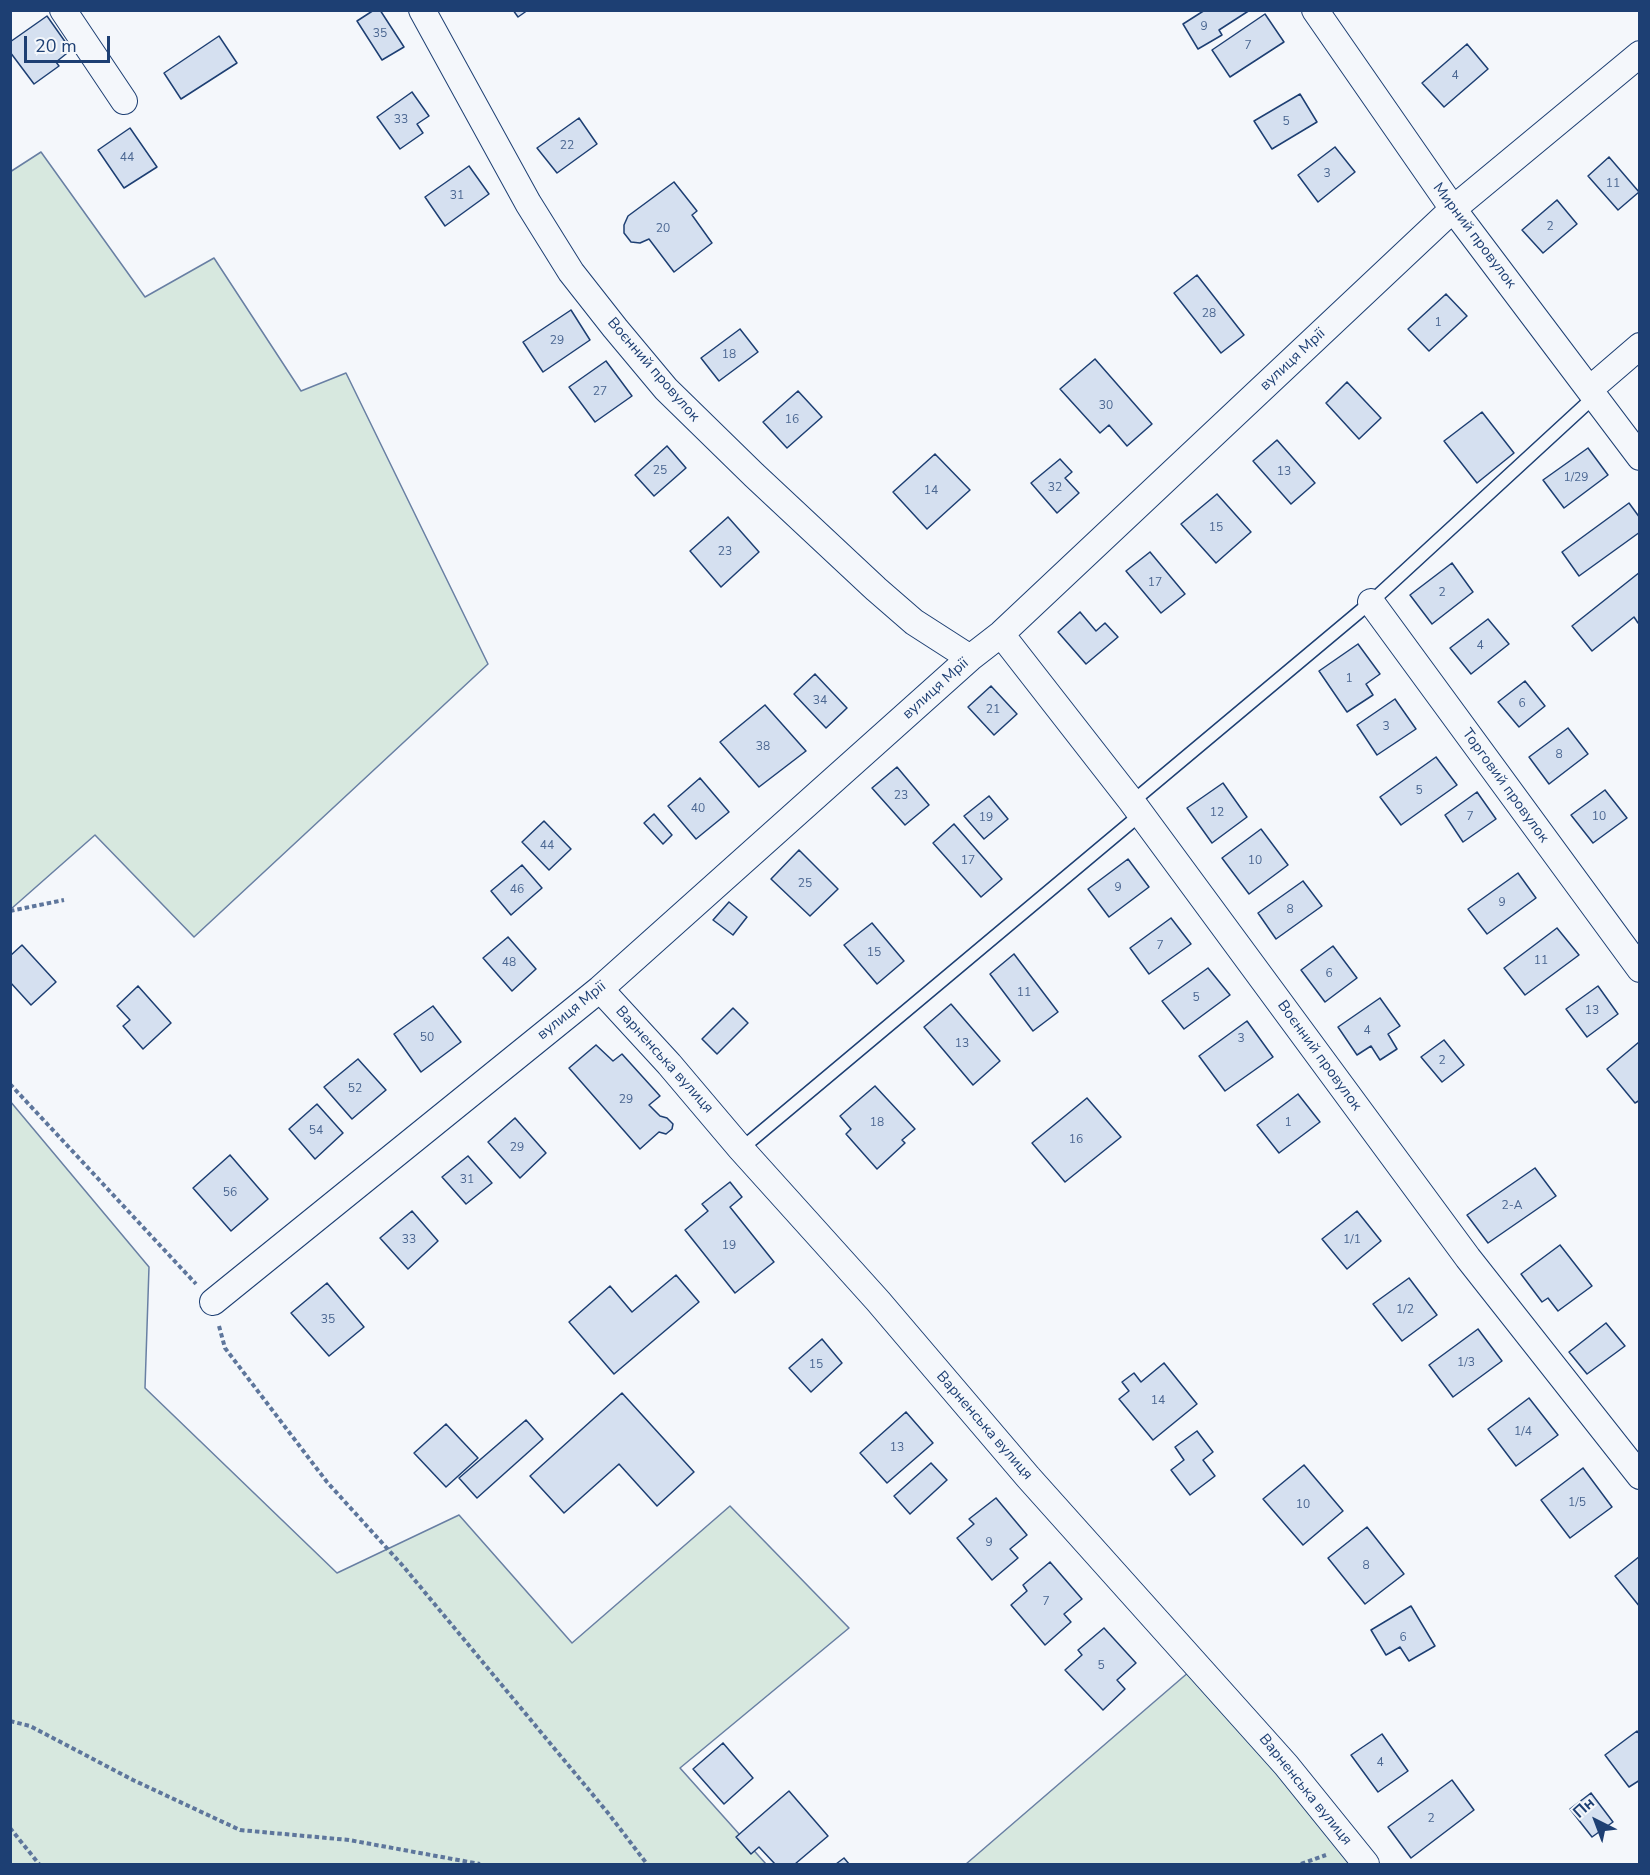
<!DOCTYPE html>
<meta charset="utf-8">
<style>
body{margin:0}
#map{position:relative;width:1650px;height:1875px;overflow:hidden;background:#f4f7fb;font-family:"Nunito Sans",sans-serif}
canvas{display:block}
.frame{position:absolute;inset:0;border:12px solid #1d3f73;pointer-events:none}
.north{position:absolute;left:1566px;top:1791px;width:60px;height:60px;-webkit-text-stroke:4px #f4f7fb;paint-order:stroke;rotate:318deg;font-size:16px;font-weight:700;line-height:24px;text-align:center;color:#1d3f73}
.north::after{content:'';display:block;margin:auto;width:21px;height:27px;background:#1d3f73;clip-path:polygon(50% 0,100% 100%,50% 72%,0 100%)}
.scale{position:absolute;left:24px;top:36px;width:86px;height:27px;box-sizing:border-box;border:3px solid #1d3f73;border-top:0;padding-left:8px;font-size:18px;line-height:21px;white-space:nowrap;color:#1d3f73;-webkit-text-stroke:4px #f4f7fb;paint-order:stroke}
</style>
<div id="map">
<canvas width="1650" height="1875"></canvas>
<div class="frame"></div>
<div class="north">Пн</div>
<div class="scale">20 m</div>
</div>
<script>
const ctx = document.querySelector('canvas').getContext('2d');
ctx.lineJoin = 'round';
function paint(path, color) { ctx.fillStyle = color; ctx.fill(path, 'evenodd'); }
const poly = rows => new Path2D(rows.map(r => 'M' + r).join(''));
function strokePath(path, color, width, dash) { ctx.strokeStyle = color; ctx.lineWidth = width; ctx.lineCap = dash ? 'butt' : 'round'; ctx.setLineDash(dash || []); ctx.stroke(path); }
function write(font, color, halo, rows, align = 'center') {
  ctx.font = font + ' "Nunito Sans",sans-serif'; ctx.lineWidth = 4.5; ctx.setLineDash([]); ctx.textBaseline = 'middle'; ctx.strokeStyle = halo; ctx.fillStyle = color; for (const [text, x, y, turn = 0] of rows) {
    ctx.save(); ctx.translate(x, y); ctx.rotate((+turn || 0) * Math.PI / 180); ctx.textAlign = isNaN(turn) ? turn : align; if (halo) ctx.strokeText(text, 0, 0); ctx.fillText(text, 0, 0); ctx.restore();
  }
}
const green = poly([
 [41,152,145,297,214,258,301,391,346,373,488,664,194,937,95,835,11,909,10,172,41,152],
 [10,1101,149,1267,145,1388,337,1573,459,1515,572,1643,730,1506,849,1628,680,1768,766,1864,11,1864,10,1101],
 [1197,1665,1366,1864,966,1864,1197,1665]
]);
const building = poly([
 [374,10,380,10,404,47,382,60,357,21,374,10],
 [513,10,528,10,518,17,513,10],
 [1205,10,1250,10,1219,30,1222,35,1198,49,1183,24,1205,10],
 [1265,14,1284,42,1230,77,1212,50,1265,14],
 [47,16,71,50,56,62,59,66,34,84,10,52,10,42,47,16],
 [219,36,237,63,181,99,164,73,219,36],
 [1467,44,1488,69,1444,107,1422,83,1467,44],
 [412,92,429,116,417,124,423,133,400,149,377,117,412,92],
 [1300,94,1317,122,1272,149,1254,121,1300,94],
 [579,118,597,144,557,173,537,148,579,118],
 [130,128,157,167,124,188,98,150,130,128],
 [1335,147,1355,172,1318,202,1298,175,1335,147],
 [1609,157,1639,192,1618,210,1588,176,1609,157],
 [469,166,489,194,445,226,425,197,469,166],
 [674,182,697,211,692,215,712,243,674,272,649,239,640,243,631,242,624,233,624,225,628,216,674,182],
 [1557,200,1577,224,1543,253,1522,230,1557,200],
 [1197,275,1244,335,1221,353,1174,293,1197,275],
 [1446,294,1467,316,1429,351,1408,329,1446,294],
 [571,310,590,340,543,372,523,342,571,310],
 [740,329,758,352,719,381,701,358,740,329],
 [1095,359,1152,424,1127,446,1109,425,1100,433,1060,389,1095,359],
 [606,361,632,396,595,422,569,387,606,361],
 [1347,382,1381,418,1359,439,1326,403,1347,382],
 [798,391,822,417,787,448,763,422,798,391],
 [1482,412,1514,453,1477,483,1444,441,1482,412],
 [1277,440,1315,483,1291,504,1253,461,1277,440],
 [667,446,686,468,654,496,635,475,667,446],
 [1588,448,1608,475,1564,508,1543,480,1588,448],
 [935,454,970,490,927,529,893,492,935,454],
 [1060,459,1072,472,1065,478,1079,493,1057,513,1031,483,1060,459],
 [1217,494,1251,532,1216,563,1181,524,1217,494],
 [1629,503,1640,518,1640,532,1579,576,1562,552,1629,503],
 [728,517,759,552,721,587,690,551,728,517],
 [1150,552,1185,594,1161,613,1126,571,1150,552],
 [1452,563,1473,592,1432,624,1410,595,1452,563],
 [1640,572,1640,621,1638,623,1634,617,1592,651,1572,626,1640,572],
 [1080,612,1096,631,1105,623,1118,637,1086,664,1058,632,1080,612],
 [1488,619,1509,644,1471,674,1450,648,1488,619],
 [1358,644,1380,674,1366,684,1373,695,1347,712,1319,671,1358,644],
 [815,674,847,708,826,728,794,694,815,674],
 [1525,681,1545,706,1519,727,1498,702,1525,681],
 [991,686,1017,714,994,735,968,707,991,686],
 [1395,699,1416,729,1377,755,1357,725,1395,699],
 [765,705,806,751,759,787,720,742,765,705],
 [1568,728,1588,754,1549,784,1529,757,1568,728],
 [1436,757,1457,785,1401,825,1380,797,1436,757],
 [897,767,929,805,905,825,872,788,897,767],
 [700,778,729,812,696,839,668,806,700,778],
 [1223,783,1247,817,1212,843,1187,808,1223,783],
 [1605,790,1627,818,1593,843,1571,815,1605,790],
 [1477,792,1496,819,1463,842,1445,815,1477,792],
 [989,796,1008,819,984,839,964,816,989,796],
 [654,814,672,835,663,844,644,823,654,814],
 [544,821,571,849,549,870,522,842,544,821],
 [954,824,1002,879,981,897,933,843,954,824],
 [1261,829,1288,865,1249,894,1222,858,1261,829],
 [799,850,838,889,810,916,771,879,799,850],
 [1128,859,1149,887,1109,917,1088,889,1128,859],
 [522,865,542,888,511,915,491,891,522,865],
 [1518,873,1536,898,1487,934,1468,909,1518,873],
 [1303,881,1322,906,1276,939,1258,913,1303,881],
 [729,902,747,917,733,935,713,920,729,902],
 [1171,918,1191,944,1149,974,1130,948,1171,918],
 [872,923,904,961,877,984,844,945,872,923],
 [1557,928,1579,955,1525,995,1504,968,1557,928],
 [508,937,536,969,512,991,483,958,508,937],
 [22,945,56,982,31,1005,10,982,10,956,22,945],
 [1333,946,1357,978,1325,1002,1301,970,1333,946],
 [1014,954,1058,1012,1033,1031,990,974,1014,954],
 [1208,968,1230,995,1184,1029,1162,1001,1208,968],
 [138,986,171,1023,143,1049,123,1026,130,1020,117,1006,138,986],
 [1598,986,1618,1014,1587,1037,1566,1009,1598,986],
 [1380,998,1400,1026,1388,1034,1397,1049,1380,1060,1371,1046,1357,1055,1338,1027,1380,998],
 [951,1004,1000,1061,973,1085,924,1027,951,1004],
 [433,1006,461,1042,421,1072,394,1034,433,1006],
 [733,1008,748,1023,717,1054,702,1039,733,1008],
 [1247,1021,1273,1057,1225,1091,1199,1056,1247,1021],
 [1444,1040,1464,1065,1442,1082,1421,1057,1444,1040],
 [1639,1042,1640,1100,1635,1103,1607,1069,1639,1042],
 [596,1045,613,1061,622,1054,660,1096,649,1105,660,1116,667,1118,673,1124,672,1129,666,1134,659,1132,640,1149,569,1068,596,1045],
 [358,1059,386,1090,352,1119,324,1087,358,1059],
 [875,1086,915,1129,902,1140,905,1143,877,1169,846,1134,851,1129,840,1116,875,1086],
 [1298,1094,1320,1122,1279,1153,1257,1125,1298,1094],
 [1087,1098,1121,1137,1065,1182,1032,1143,1087,1098],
 [317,1104,343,1133,315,1159,289,1129,317,1104],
 [515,1118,546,1153,520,1178,488,1142,515,1118],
 [230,1155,268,1199,231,1231,193,1188,230,1155],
 [468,1156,492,1183,466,1204,442,1177,468,1156],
 [1535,1168,1556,1196,1488,1243,1467,1215,1535,1168],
 [730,1182,742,1197,730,1207,774,1262,735,1293,685,1230,708,1211,702,1204,730,1182],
 [412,1211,438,1241,408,1269,380,1238,412,1211],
 [1357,1211,1381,1241,1347,1269,1322,1239,1357,1211],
 [1560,1245,1592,1286,1558,1311,1548,1298,1542,1302,1521,1274,1560,1245],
 [676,1275,699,1302,614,1374,569,1322,610,1286,632,1312,676,1275],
 [1409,1278,1437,1315,1402,1341,1373,1304,1409,1278],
 [327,1283,364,1327,329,1356,291,1313,327,1283],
 [1606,1323,1625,1346,1587,1374,1569,1352,1606,1323],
 [1478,1329,1502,1361,1453,1397,1429,1365,1478,1329],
 [822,1339,842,1363,811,1392,789,1368,822,1339],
 [1164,1363,1197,1404,1153,1440,1119,1399,1129,1391,1122,1382,1134,1373,1141,1382,1164,1363],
 [622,1393,694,1472,657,1506,619,1464,564,1513,530,1476,622,1393],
 [1529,1398,1558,1435,1516,1466,1488,1429,1529,1398],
 [906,1412,933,1443,887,1483,860,1453,906,1412],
 [526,1420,543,1439,477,1498,459,1478,526,1420],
 [446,1424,478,1458,446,1487,414,1453,446,1424],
 [1197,1431,1213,1452,1203,1460,1215,1476,1190,1495,1171,1470,1184,1460,1175,1447,1197,1431],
 [931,1463,947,1480,910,1514,894,1496,931,1463],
 [1304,1465,1343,1511,1303,1545,1263,1499,1304,1465],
 [1583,1468,1612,1507,1570,1538,1541,1500,1583,1468],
 [996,1498,1027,1535,1010,1549,1018,1558,992,1580,957,1538,974,1524,969,1519,996,1498],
 [1367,1527,1404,1574,1365,1604,1328,1558,1367,1527],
 [1640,1556,1640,1607,1615,1576,1640,1556],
 [1050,1562,1082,1599,1064,1614,1071,1622,1045,1645,1011,1605,1027,1591,1023,1585,1050,1562],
 [1411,1606,1435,1646,1409,1661,1400,1647,1386,1655,1371,1630,1411,1606],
 [1104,1628,1136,1663,1117,1680,1125,1689,1103,1710,1065,1670,1082,1655,1078,1650,1104,1628],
 [1637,1731,1640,1735,1640,1780,1629,1787,1605,1755,1637,1731],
 [1382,1734,1408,1771,1378,1792,1351,1755,1382,1734],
 [723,1743,753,1778,724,1804,693,1769,723,1743],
 [1452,1780,1474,1810,1411,1858,1388,1827,1452,1780],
 [789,1791,828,1836,795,1864,775,1864,759,1847,751,1854,736,1837,789,1791],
 [1591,1793,1613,1822,1592,1837,1570,1809,1591,1793],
 [844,1858,849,1864,836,1864,844,1858]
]);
const path = poly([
 [10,911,64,900],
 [10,1084,196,1284],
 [219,1326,225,1348,327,1482,403,1566,608,1813,647,1864],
 [10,1721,30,1726,133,1780,240,1830,349,1840,480,1864],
 [10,1828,39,1864],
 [1301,1864,1326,1855]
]);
const service = poly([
 [1132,802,1371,602,1595,396],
 [741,1149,1141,814]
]);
const minor = poly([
 [63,10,124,101],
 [422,10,528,203,571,272,615,328,666,389,754,475,876,589,914,622,970,658],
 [1315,10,1453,209,1640,457],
 [1590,389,1640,346],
 [1371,602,1640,969],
 [1001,634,1132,802,1468,1258,1640,1476],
 [600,989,669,1064,741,1149,878,1301,1028,1477,1286,1765,1366,1864],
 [213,1302,600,989,970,658,1001,634,1453,209,1640,54]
]);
const numberNames = [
 ["9",1204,27],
 ["35",380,34],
 ["7",1248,46],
 ["4",1455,76],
 ["33",401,120],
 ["5",1286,122],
 ["22",567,146],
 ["44",127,158],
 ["3",1327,174],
 ["11",1613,184],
 ["31",457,196],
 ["2",1550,227],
 ["20",663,229],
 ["28",1209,314],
 ["1",1438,323],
 ["29",557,341],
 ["18",729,355],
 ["27",600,392],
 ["30",1106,406],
 ["16",792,420],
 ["25",660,471],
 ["13",1284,472],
 ["1/29",1576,478],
 ["32",1055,488],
 ["14",931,491],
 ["15",1216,528],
 ["23",725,552],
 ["17",1155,583],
 ["2",1442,593],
 ["4",1480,646],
 ["1",1349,679],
 ["34",820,701],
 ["6",1522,704],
 ["21",993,710],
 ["3",1386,727],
 ["38",763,747],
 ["8",1559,755],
 ["5",1419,791],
 ["23",901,796],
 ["40",698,809],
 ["12",1217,813],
 ["7",1470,817],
 ["10",1599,817],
 ["19",986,818],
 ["44",547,846],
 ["17",968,861],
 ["10",1255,861],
 ["25",805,884],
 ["9",1118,888],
 ["46",517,890],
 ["9",1502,903],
 ["8",1290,910],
 ["7",1160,946],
 ["15",874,953],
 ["11",1541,961],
 ["48",509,963],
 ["6",1329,974],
 ["11",1024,993],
 ["5",1196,998],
 ["13",1592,1011],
 ["4",1367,1031],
 ["50",427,1038],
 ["3",1241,1039],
 ["13",962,1044],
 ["2",1442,1061],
 ["52",355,1089],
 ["29",626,1100],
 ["18",877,1123],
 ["1",1288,1123],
 ["54",316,1131],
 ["16",1076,1140],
 ["29",517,1148],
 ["31",467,1180],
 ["56",230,1193],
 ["2-А",1512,1206],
 ["33",409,1240],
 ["1/1",1352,1240],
 ["19",729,1246],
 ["1/2",1405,1310],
 ["35",328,1320],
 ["1/3",1466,1363],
 ["15",816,1365],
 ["14",1158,1401],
 ["1/4",1523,1432],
 ["13",897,1448],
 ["1/5",1577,1503],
 ["10",1303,1505],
 ["9",989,1543],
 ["8",1366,1566],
 ["7",1046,1602],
 ["6",1403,1638],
 ["5",1101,1666],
 ["4",1380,1763],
 ["2",1431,1819]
];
const streetNames = [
 ["Мирний провулок",1474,236,53],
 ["вулиця Мрії",1293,360,-43],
 ["Воєнний провулок",653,370,49],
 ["вулиця Мрії",936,689,-42],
 ["Торговий провулок",1505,786,54],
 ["вулиця Мрії",572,1011,-39],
 ["Воєнний провулок",1319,1056,54],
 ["Варненська вулиця",664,1060,48],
 ["Варненська вулиця",984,1426,49],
 ["Варненська вулиця",1305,1790,51]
];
paint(green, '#d7e8df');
strokePath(green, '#687fa3', 1.5);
paint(building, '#d5e0f0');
strokePath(building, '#1d3f73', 1.5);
strokePath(service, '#1d3f73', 15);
strokePath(minor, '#1d3f73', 28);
strokePath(path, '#5e769c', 4, [4.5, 3]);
strokePath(service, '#f4f7fb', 12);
strokePath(minor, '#f4f7fb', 26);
write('12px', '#4b6792', null, numberNames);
write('15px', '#1d3f73', '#f4f7fb', streetNames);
</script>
